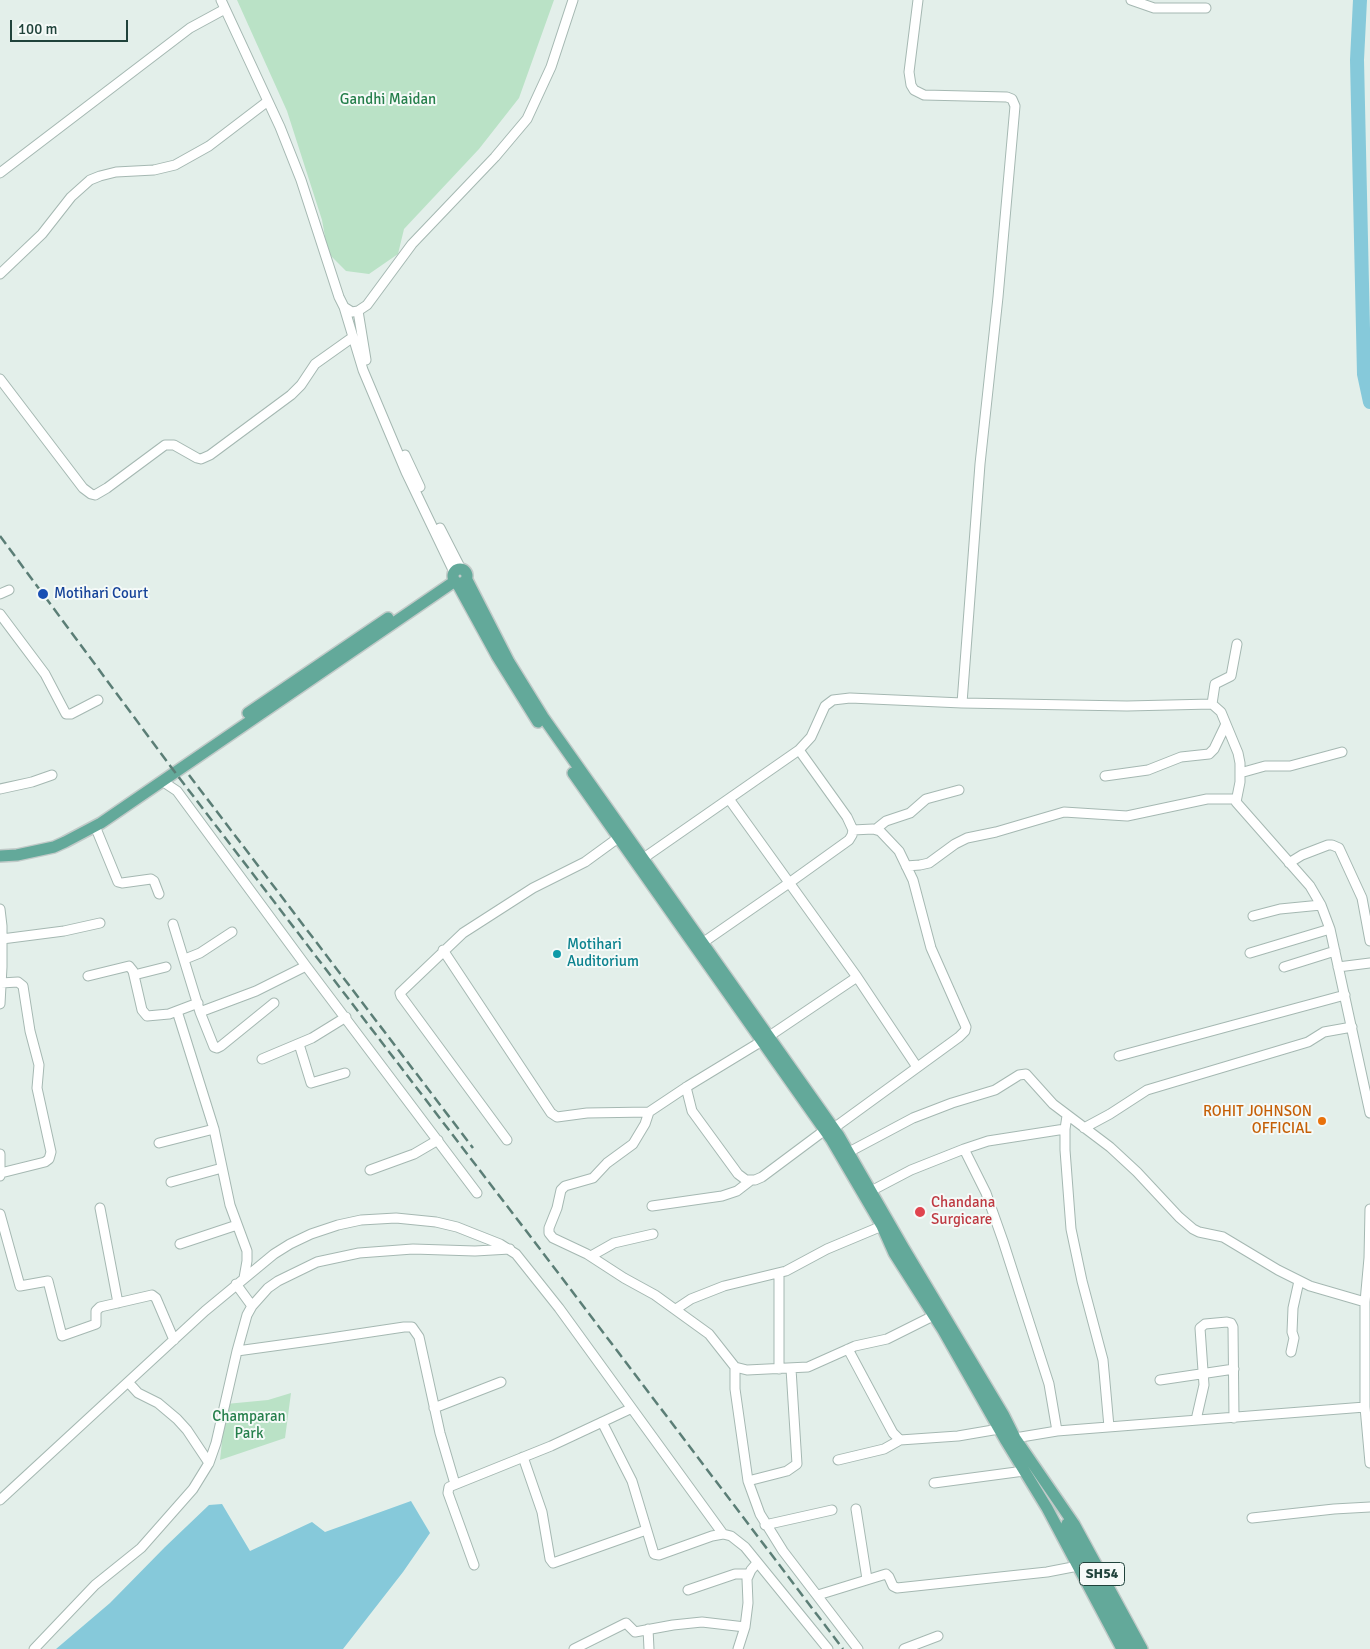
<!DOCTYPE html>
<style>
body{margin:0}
#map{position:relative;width:1370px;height:1649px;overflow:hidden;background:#e3efea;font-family:Signika,sans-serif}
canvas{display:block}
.scale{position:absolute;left:10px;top:20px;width:118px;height:22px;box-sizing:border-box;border:2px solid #20433b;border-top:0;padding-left:6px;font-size:15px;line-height:18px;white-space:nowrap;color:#20433b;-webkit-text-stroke:4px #f5faf8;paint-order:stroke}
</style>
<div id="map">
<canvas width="1370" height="1649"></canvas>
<div class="scale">100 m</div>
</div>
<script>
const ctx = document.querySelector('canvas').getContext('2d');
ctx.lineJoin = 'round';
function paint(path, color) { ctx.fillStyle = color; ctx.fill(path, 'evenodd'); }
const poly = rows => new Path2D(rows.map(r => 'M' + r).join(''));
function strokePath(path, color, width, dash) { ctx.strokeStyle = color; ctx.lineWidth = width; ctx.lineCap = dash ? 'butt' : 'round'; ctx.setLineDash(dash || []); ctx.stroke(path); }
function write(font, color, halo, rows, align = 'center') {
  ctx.font = font + ' Signika,sans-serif'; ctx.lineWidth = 4; ctx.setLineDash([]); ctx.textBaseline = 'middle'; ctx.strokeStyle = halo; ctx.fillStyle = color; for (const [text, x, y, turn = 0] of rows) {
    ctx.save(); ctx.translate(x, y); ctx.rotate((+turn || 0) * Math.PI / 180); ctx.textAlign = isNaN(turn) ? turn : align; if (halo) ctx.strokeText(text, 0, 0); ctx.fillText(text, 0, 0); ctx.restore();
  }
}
const green = poly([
 [237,0,554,0,519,98,479,149,404,229,398,254,369,274,346,271,328,253,322,220,287,111],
 [291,1393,285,1438,220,1460,226,1404,268,1400]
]);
const water = poly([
 [411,1501,430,1533,403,1572,343,1649,56,1649,110,1603,165,1547,209,1505,222,1504,250,1551,312,1522,325,1532]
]);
const river = poly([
 [1360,0,1357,60,1364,374,1370,402]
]);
const minor = poly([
 [221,0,280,127,301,180,339,297,344,307,352,312,358,311,367,305,412,244,495,157,527,119,551,67,573,0],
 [918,0,909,72,911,85,914,90,924,95,1007,97,1012,99,1015,106,998,297,980,464,962,703],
 [1131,0,1154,8,1206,8],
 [0,173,190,28,225,9],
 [0,274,42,234,71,197,90,180,100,176,116,172,154,170,175,165,209,146,268,101],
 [344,307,363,370,387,427,406,472,454,572],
 [358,311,366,360],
 [0,379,83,488,91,494,95,495,107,488,165,445,174,445,197,458,201,459,210,455,291,395,301,385,315,364,353,337],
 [405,455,420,487],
 [440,528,461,569],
 [0,594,9,590],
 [0,614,45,674,66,714,71,714,98,700],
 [1212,704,1215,684,1231,676,1237,644],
 [1240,773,1265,766,1290,766,1342,752],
 [1105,776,1148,770,1181,757,1209,754,1214,749,1226,724],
 [162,781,177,791,306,966,477,1193],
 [0,789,32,782,52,775],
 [729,799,857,977,917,1067],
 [95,826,118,882,122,883,151,879,154,881,159,894],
 [876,829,886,821,910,813,926,799,959,790],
 [638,862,799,750,811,737,825,706,833,700,850,698,962,703,1127,706,1212,704,1221,712,1238,753,1240,763,1240,782,1236,802,1310,886,1321,905,1330,929,1370,1113],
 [1289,863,1302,855,1328,845,1332,845,1339,848,1362,898,1370,941],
 [906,866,920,865,929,863,955,844,967,838,996,832,1064,812,1127,816,1207,799,1235,799],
 [0,909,2,926,2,967,0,1004],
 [1253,916,1280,909,1321,905],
 [173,924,200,1012,214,1047,217,1048,221,1046,274,1003],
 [2,939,64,931,100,923],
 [698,946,789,883,849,840,852,835,853,830,847,817,799,750],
 [443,950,551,1113,557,1117,587,1113,649,1112,688,1086,762,1041,857,977],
 [1250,953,1330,929],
 [185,959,200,953,232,932],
 [1284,967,1335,951],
 [1338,967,1370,963],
 [134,975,166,967],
 [88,976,129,966,133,971,142,1010,147,1016,169,1014,198,1003],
 [177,1011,214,1129,230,1205,247,1251,247,1261,244,1278],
 [200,1012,256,991,306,966],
 [299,1044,311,1083,345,1073],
 [1119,1056,1345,995],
 [262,1059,312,1038,346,1017],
 [686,1087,692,1111,738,1174,746,1180,755,1180,762,1177,825,1130],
 [649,1112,645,1124,633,1144,607,1163,593,1178,565,1186,561,1190,557,1208,549,1228,549,1233,553,1238,587,1254,624,1278,655,1295,709,1334,735,1367,747,1370,808,1367,855,1346,887,1339,933,1316],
 [1067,1116,1065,1129,1065,1150,1071,1229,1082,1281,1103,1360,1109,1427],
 [834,1128,959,1037,965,1031,966,1027,931,948,913,880,899,851,880,831,873,829,853,830],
 [1084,1128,1110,1114,1147,1090,1308,1042,1324,1032,1352,1027],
 [507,1140,401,996,400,993,463,933,533,888,585,862,618,838],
 [159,1143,214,1129],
 [964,1149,986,1193,1003,1241,1049,1384,1057,1431],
 [849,1152,913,1118,952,1103,995,1090,1019,1075,1026,1074,1053,1104,1110,1147,1137,1172,1179,1217,1193,1229,1199,1232,1223,1237,1278,1270,1310,1286,1365,1302],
 [0,1154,0,1176],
 [370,1170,414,1154,438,1140],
 [1,1173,45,1162,49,1159,51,1152,37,1088,39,1065,30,1031,23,986,18,982,1,983],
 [171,1182,222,1168],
 [871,1191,911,1170,964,1149,988,1141,1065,1129],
 [652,1206,722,1196,737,1191,750,1181],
 [100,1208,118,1303],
 [1370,1209,1369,1258,1365,1302,1365,1407,1370,1463],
 [0,1214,20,1286,48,1281,62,1336,96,1324,96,1311,100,1307,152,1295,156,1298,174,1340],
 [180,1244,237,1225],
 [591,1256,614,1243,653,1234],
 [236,1284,252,1306],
 [676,1309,691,1299,724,1286,786,1271,827,1249,882,1226],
 [848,1349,893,1433,900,1440,958,1436,999,1429],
 [237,1351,324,1339,404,1327,412,1327,419,1337,440,1433,455,1484],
 [1291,1352,1294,1338,1292,1332,1293,1308,1299,1281],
 [735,1367,735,1389,748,1481,760,1514,783,1551,858,1649],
 [779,1369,779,1273],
 [1160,1380,1234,1369],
 [128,1382,138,1393,158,1403,177,1419,187,1430,209,1463],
 [434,1408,501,1382],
 [1196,1420,1204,1385,1200,1328,1205,1324,1227,1322,1231,1323,1233,1327,1234,1418],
 [602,1422,632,1481,654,1554,659,1555,712,1536,723,1534,731,1536,745,1547,828,1649],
 [1015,1438,1057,1431,1365,1407],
 [523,1457,542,1512,550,1559,553,1563,646,1530],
 [838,1460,884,1449,900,1440],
 [748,1481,787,1471,797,1464,791,1369],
 [934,1483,1024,1471],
 [0,1500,205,1311,274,1254,290,1244,311,1234,338,1225,361,1220,396,1218,436,1222,457,1227,500,1244,516,1254,559,1308,723,1534],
 [856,1509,867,1579],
 [1252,1518,1334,1509,1370,1507],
 [765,1525,832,1510],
 [474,1565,448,1493,449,1487,551,1446,630,1409],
 [688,1590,735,1574,749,1574],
 [818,1595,886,1574,889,1577,893,1586,897,1588,1047,1572,1078,1566],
 [648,1629,649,1649],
 [34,1649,95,1585,141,1548,193,1489,209,1463,216,1443,237,1351,247,1315,252,1306,268,1288,278,1281,317,1262,359,1253,413,1249,475,1251,510,1249],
 [574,1649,626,1623,635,1632,673,1625,702,1622,745,1627],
 [738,1649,745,1627,748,1603,747,1579,751,1570,757,1563],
 [904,1649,938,1636]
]);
const major = poly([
 '453 576a7 7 0 1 1 14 0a7 7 0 1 1-14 0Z',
 [467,580,509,662,543,717,839,1136,903,1247,1003,1414,1015,1438,1074,1524,1142,1649],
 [457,583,497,656,538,722],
 [248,713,388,618],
 [573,773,831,1139,882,1226,894,1253,943,1330,1006,1441,1047,1508,1122,1649],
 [0,856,17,855,54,847,65,842,101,823,455,581],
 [1067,1524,1132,1649]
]);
const rail = poly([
 [0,536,171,767,540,1249,843,1649],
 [189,775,473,1148]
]);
const markers = [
 [43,594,6,"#1a4fb4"],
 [557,954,5,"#0f9aa8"],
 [1322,1121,5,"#e8710a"],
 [920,1212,6,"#e0444e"]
];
const shields = [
 [1102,1574,45]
];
const shieldNames = [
 ["SH54",1102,1574]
];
const parkNames = [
 ["Gandhi Maidan",388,100],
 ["Champaran",249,1417],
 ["Park",249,1434]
];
const transitNames = [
 ["Motihari Court",54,594]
];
const cultureNames = [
 ["Motihari",567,945],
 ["Auditorium",567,962]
];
const foodNames = [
 ["ROHIT JOHNSON",1312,1112],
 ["OFFICIAL",1312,1129]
];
const healthNames = [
 ["Chandana",931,1203],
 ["Surgicare",931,1220]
];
paint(green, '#bae2c6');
paint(water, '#86c9da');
strokePath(river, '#86c9da', 14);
strokePath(minor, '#a5b8b2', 11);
strokePath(major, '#c1cac8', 14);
strokePath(minor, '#fff', 9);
strokePath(major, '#63a99a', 11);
strokePath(rail, '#5b7e76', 2.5, [10, 5]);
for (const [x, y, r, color] of markers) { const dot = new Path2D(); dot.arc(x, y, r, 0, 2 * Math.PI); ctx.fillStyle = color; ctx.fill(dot); strokePath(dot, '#f5faf8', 2); }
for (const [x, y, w] of shields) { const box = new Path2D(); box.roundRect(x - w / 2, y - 11.5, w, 23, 4); ctx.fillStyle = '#f5faf8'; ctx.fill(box); strokePath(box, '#20433b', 1); }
write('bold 14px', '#20433b', null, shieldNames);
write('15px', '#257f4b', '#f5faf8', parkNames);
write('15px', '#164399', '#f5faf8', transitNames, 'left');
write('15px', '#0d838f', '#f5faf8', cultureNames, 'left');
write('15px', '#c56008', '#f5faf8', foodNames, 'right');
write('15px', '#be3a42', '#f5faf8', healthNames, 'left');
</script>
